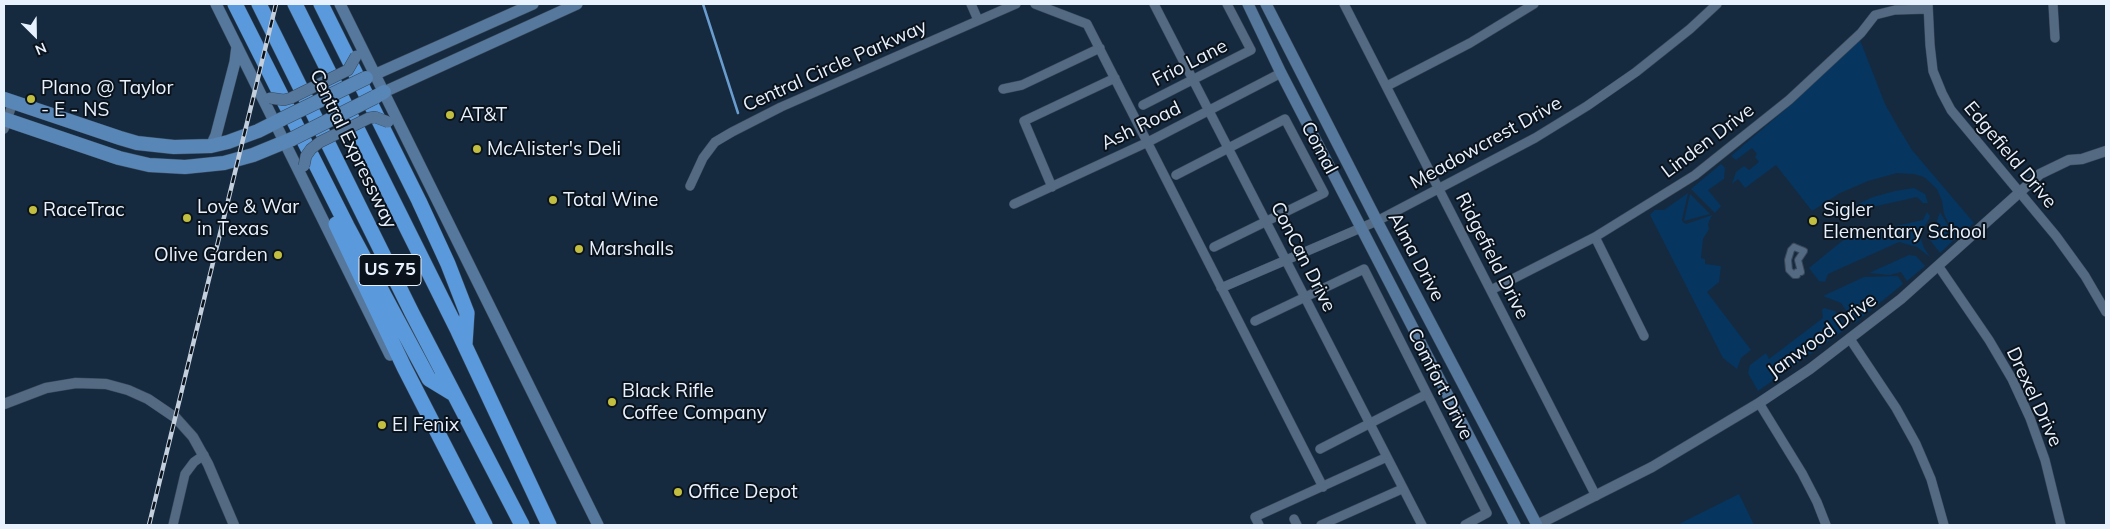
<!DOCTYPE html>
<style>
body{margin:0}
#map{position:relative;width:2110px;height:529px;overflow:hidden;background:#162a3f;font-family:Mulish,sans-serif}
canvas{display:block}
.frame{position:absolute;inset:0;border:5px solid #e8f2fe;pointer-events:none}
.north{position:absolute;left:10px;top:10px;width:50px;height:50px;-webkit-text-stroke:4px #0a121c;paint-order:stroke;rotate:157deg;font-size:14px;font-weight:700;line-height:20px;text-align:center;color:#e8f2fe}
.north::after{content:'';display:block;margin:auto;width:18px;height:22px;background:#e8f2fe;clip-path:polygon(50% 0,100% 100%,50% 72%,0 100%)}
</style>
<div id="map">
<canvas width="2110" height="529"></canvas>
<div class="frame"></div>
<div class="north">N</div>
</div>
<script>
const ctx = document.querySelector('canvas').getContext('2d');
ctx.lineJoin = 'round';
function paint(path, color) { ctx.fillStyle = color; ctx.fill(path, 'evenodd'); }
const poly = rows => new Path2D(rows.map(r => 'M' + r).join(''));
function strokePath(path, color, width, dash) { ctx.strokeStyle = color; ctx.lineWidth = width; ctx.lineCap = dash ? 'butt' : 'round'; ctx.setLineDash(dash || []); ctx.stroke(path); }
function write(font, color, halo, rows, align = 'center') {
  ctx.font = font + ' Mulish,sans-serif'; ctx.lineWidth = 4; ctx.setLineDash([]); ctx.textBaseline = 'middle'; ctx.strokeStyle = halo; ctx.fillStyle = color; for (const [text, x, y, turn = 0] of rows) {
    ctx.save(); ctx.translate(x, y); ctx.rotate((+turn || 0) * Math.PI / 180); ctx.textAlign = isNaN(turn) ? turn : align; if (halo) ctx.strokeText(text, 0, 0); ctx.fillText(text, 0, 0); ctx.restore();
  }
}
const green = poly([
 [1860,40,1885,104,1898,127,1912,150,1974,223,1962,233,1949,224,1944,214,1942,201,1937,189,1924,177,1914,174,1897,173,1868,181,1840,193,1812,211,1776,165,1745,188,1738,179,1732,184,1736,172,1744,166,1749,170,1759,162,1755,157,1757,154,1752,148,1736,160,1731,156,1788,107],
 [1721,164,1725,168,1724,179,1708,190,1721,206,1715,213,1691,189],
 [1914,188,1925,194,1928,203,1923,203,1917,197,1845,213,1843,211,1873,197,1895,191],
 [1688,193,1682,220,1683,222,1686,224,1712,215,1708,224,1709,229,1703,239,1701,258,1705,259,1705,264,1721,266,1719,282,1707,292,1751,350,1741,358,1737,369,1723,358,1650,215,1655,210,1664,210],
 [1690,194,1710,214,1684,221],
 [1927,212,1930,216,1929,219,1923,229,1921,239,1924,248,1930,257,1917,247,1899,242,1828,274,1825,282,1819,281,1809,268,1847,237,1846,231,1850,230,1850,236,1900,225,1923,220],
 [1940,212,1949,227,1959,235,1940,253,1930,240],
 [1909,255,1916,256,1925,266,1907,281,1901,272,1890,275,1869,273],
 [1898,276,1903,284,1855,323,1841,303,1823,296,1864,277],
 [1824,308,1835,311,1847,328,1758,391,1748,373,1750,365,1766,353,1769,359,1823,318,1822,310],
 [1739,494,1754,525,1677,525]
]);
const stream = poly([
 [703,4,738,113]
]);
const pedestrian = poly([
 [1794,247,1804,251,1798,260,1801,272,1797,272,1797,275,1794,275,1789,270,1788,260,1791,250,1794,247]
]);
const minor = poly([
 [971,4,978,20],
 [1035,4,1087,24,1323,487],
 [1154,4,1422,525],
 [1344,4,1596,496],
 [1928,4,1930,45,1933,71,1942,93,1951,110,2056,236,2085,276,2106,312],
 [2053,4,2055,38],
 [1387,86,1470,43,1534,4],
 [1003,89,1022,85,1100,48],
 [1143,105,1251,50,1227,4],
 [4,129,13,102],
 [1176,175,1285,119,1324,193,1214,247],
 [690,186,703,158,715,142,732,132,781,107,1016,4],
 [1052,187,1024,121,1115,78],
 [1014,204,1148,142,1281,73],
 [1595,237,1644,336],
 [1939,267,1989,340,2012,379,2030,418,2045,460,2061,525],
 [1221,288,1377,221,1535,138,1587,106,1636,72,1690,29,1717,4],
 [1491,290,1595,237,1695,175,1789,100,1861,33,1875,15,1895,10,1928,9],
 [1255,321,1364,269,1487,513,1465,525],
 [1850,339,1896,408,1916,444,1931,479,1944,525],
 [1759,403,1802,473,1817,502,1826,525],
 [1320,449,1427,394],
 [1294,519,1297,525],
 [173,525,185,474,194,462,204,455],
 [1259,525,1255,517,1387,457],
 [1321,525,1402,489]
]);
const tertiary = poly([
 [4,404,46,388,76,383,106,384,128,390,148,399,176,418,193,437,208,464,234,525],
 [1537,525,1652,467,1759,403,1810,369,1901,299,2040,174,2069,160,2082,159,2106,151]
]);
const secondary = poly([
 [216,4,390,355],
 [340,4,598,525],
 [1248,4,1281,73,1515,525],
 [1266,4,1377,221,1537,525],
 [376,74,533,4],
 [384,92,577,4],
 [211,146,216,135,235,62,237,46]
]);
const primary = poly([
 [375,97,384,92],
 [4,99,120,138,137,143,174,147,211,146,228,142,258,131,282,119],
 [4,119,119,158,149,165,185,167,224,163,253,155,292,139]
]);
const motorway = poly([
 [235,4,347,226,429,379,452,393],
 [259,4,412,313,522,525],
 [295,4,458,331,549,525],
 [321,4,419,201,448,264,467,313,465,344],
 [336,224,404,367,485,525]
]);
const rail = poly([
 [149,525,276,4]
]);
const secondaryBridge = poly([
 [270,98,284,100,291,98,348,70,356,56],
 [304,166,306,156,311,149,320,142,369,118,375,117,388,122]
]);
const primaryBridge = poly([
 [282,119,366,78],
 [292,139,375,97]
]);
const markers = [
 [31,99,5,"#c1be40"],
 [450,115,5,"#c1be40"],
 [477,149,5,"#c1be40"],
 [553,200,5,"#c1be40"],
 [33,210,5,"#c1be40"],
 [187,218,5,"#c1be40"],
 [1813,221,5,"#c1be40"],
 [579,249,5,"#c1be40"],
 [278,255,5,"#c1be40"],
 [612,402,5,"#c1be40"],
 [382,425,5,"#c1be40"],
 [678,492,5,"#c1be40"]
];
const shields = [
 [390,270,62]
];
const shieldNames = [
 ["US 75",390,270]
];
const streetNames = [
 ["Frio Lane",1190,63,-27],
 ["Central Circle Parkway",835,66,-24],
 ["Ash Road",1141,126,-26],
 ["Linden Drive",1708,141,-37],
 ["Meadowcrest Drive",1486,143,-29],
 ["Comal",1319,148,62],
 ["Central Expressway",353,149,64],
 ["Edgefield Drive",2010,155,50],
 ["Ridgefield Drive",1492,256,63],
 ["ConCan Drive",1303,257,63],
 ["Alma Drive",1416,257,62],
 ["Janwood Drive",1822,336,-36],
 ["Comfort Drive",1440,384,63],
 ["Drexel Drive",2034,397,65]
];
const poiNames = [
 ["Plano @ Taylor",41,88],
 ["- E - NS",41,110],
 ["AT&T",460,115],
 ["McAlister's Deli",487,149],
 ["Total Wine",563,200],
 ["Love & War",197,207],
 ["in Texas",197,229],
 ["RaceTrac",43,210],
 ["Sigler",1823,210],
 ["Elementary School",1823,232],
 ["Marshalls",589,249],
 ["Olive Garden",268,255,"right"],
 ["Black Rifle",622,391],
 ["Coffee Company",622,413],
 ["El Fenix",392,425],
 ["Office Depot",688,492]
];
paint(green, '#06355f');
strokePath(stream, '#699ccf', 2.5);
strokePath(pedestrian, '#394859', 8);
strokePath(minor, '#394859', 10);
strokePath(tertiary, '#394859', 11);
strokePath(secondary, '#394859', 12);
strokePath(primary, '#394859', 15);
strokePath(motorway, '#394859', 16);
strokePath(pedestrian, '#546a82', 6);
strokePath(minor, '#546a82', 9);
strokePath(tertiary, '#546a82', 10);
strokePath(secondary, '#56789d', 11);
strokePath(primary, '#5886b7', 14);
strokePath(motorway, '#5a99db', 15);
strokePath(rail, '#c3cfdd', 4.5);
strokePath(rail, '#0a121c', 2.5, [8]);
strokePath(secondaryBridge, '#394859', 12, []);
strokePath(primaryBridge, '#394859', 15, []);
strokePath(secondaryBridge, '#56789d', 11);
strokePath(primaryBridge, '#5886b7', 14);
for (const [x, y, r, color] of markers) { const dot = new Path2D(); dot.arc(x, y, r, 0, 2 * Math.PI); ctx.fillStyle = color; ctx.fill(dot); strokePath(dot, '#0a121c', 2); }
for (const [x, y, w] of shields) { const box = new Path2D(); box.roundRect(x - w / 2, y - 15.5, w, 31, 4); ctx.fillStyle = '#0a121c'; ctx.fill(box); strokePath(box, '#e8f2fe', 1); }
write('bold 18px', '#e8f2fe', null, shieldNames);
write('19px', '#e8f2fe', '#0a121c', streetNames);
write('19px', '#e8f2fe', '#0a121c', poiNames, 'left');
</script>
